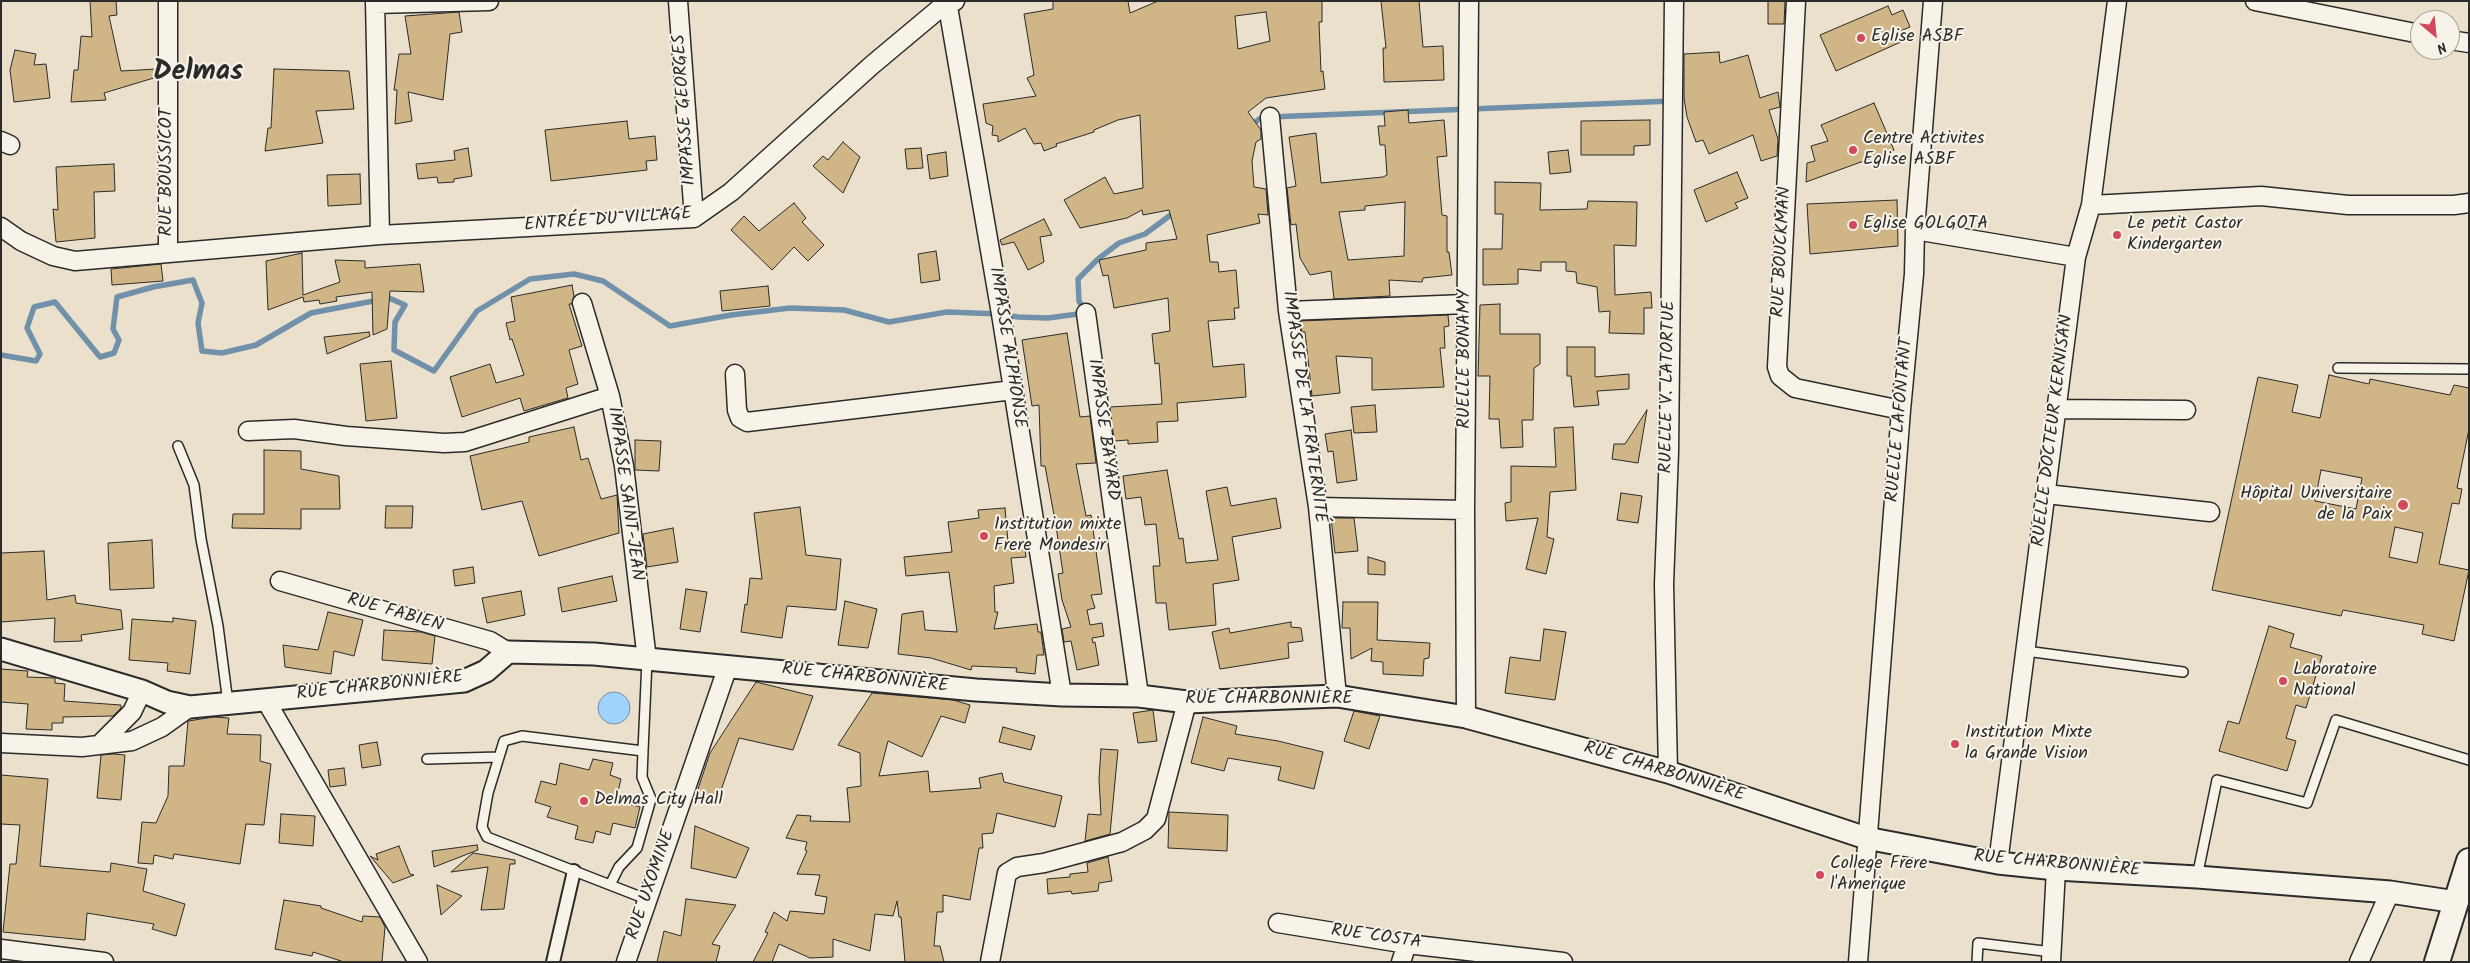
<!DOCTYPE html>
<meta charset="utf-8">
<style>
body{margin:0}
#map{position:relative;width:2470px;height:963px;overflow:hidden;background:#ebe0cb;font-family:Kalam,sans-serif}
canvas{display:block}
.frame{position:absolute;inset:0;border:2px solid #2b2b2b;pointer-events:none}
.north{position:absolute;left:2410px;top:10px;width:50px;height:50px;box-sizing:border-box;background:#f7f3e8;border:1px solid #a5a39c;border-radius:50%;rotate:152deg;font-size:14px;font-weight:700;line-height:20px;text-align:center;color:#2b2b2b}
.north::after{content:'';display:block;margin:auto;width:18px;height:22px;background:#d1495b;clip-path:polygon(50% 0,100% 100%,50% 72%,0 100%)}
</style>
<div id="map">
<canvas width="2470" height="963"></canvas>
<div class="frame"></div>
<div class="north">N</div>
</div>
<script>
const ctx = document.querySelector('canvas').getContext('2d');
ctx.lineJoin = 'round';
function paint(path, color) { ctx.fillStyle = color; ctx.fill(path, 'evenodd'); }
const poly = rows => new Path2D(rows.map(r => 'M' + r).join(''));
function strokePath(path, color, width, dash) { ctx.strokeStyle = color; ctx.lineWidth = width; ctx.lineCap = dash ? 'butt' : 'round'; ctx.setLineDash(dash || []); ctx.stroke(path); }
function write(font, color, halo, rows, align = 'center') {
  ctx.font = font + ' Kalam,sans-serif'; ctx.lineWidth = 4; ctx.setLineDash([]); ctx.textBaseline = 'middle'; ctx.strokeStyle = halo; ctx.fillStyle = color; for (const [text, x, y, turn = 0] of rows) {
    ctx.save(); ctx.translate(x, y); ctx.rotate((+turn || 0) * Math.PI / 180); ctx.textAlign = isNaN(turn) ? turn : align; if (halo) ctx.strokeText(text, 0, 0); ctx.fillText(text, 0, 0); ctx.restore();
  }
}
const water = poly([
 '598 708a16 16 0 1 1 32 0a16 16 0 1 1-32 0Z'
]);
const stream = poly([
 [1251,126,1259,119,1270,117,1672,101],
 [1,355,36,361,40,354,27,328,34,307,55,302,100,357,114,353,119,340,113,329,117,297,153,287,193,280,202,303,198,323,202,351,222,353,256,345,311,313,389,298,405,305,395,322,394,350,434,371,477,311,530,279,574,274,603,281,670,326,731,315,790,308,844,310,889,322,947,312,1001,314,1018,317,1048,318,1086,313,1079,301,1078,279,1098,259,1119,243,1145,234,1176,211]
]);
const building = poly([
 [90,1,116,1,117,15,109,16,121,71,157,69,157,77,104,93,106,100,71,102,74,70,78,70,81,36,92,37,90,1],
 [1053,1,1128,1,1130,13,1158,1,1322,1,1322,22,1319,22,1321,72,1323,71,1325,89,1266,98,1248,112,1261,130,1261,139,1256,142,1252,161,1254,187,1266,189,1268,215,1258,214,1260,223,1207,235,1210,262,1218,262,1219,272,1236,270,1239,308,1234,308,1235,319,1208,321,1213,367,1244,364,1246,397,1177,403,1178,421,1157,422,1158,442,1128,444,1128,440,1114,441,1110,407,1162,404,1159,363,1155,364,1152,334,1170,331,1168,298,1114,308,1108,275,1103,276,1099,260,1146,250,1146,243,1177,239,1169,210,1143,215,1142,210,1127,218,1080,228,1064,200,1105,177,1114,194,1143,188,1140,115,1118,120,1094,130,1094,132,1056,144,1057,146,1044,151,1041,143,1034,144,1025,128,998,142,998,136,992,135,993,126,986,123,983,104,1036,96,1027,78,1034,75,1024,14,1053,9,1053,1],
 [1266,12,1270,41,1238,49,1235,16,1266,12],
 [1381,1,1419,1,1423,47,1443,46,1444,80,1384,82,1383,48,1386,48,1381,1],
 [1768,1,1785,1,1784,24,1768,24,1768,1],
 [1888,6,1892,15,1903,10,1910,27,1898,32,1903,41,1836,71,1820,35,1888,6],
 [459,12,462,32,450,34,443,100,408,92,412,121,395,124,397,90,394,90,399,54,411,54,405,16,459,12],
 [15,50,36,54,34,65,46,64,50,98,14,102,10,70,15,50],
 [1719,52,1720,63,1748,55,1760,98,1778,92,1780,107,1769,110,1778,139,1777,156,1761,161,1753,135,1709,154,1703,140,1696,142,1687,117,1684,98,1684,54,1719,52],
 [274,69,349,71,354,109,316,111,323,143,265,151,268,128,271,128,274,69],
 [1874,103,1894,150,1806,182,1807,163,1815,161,1811,146,1828,141,1821,125,1874,103],
 [1408,110,1409,123,1444,120,1447,156,1437,157,1442,215,1447,216,1447,252,1449,252,1452,275,1423,278,1422,282,1389,280,1390,296,1334,299,1331,271,1310,275,1300,258,1296,224,1291,225,1287,188,1296,186,1289,137,1316,133,1321,183,1383,177,1387,175,1385,145,1380,145,1378,126,1385,126,1384,112,1408,110],
 [1405,202,1404,256,1348,260,1339,212,1365,210,1365,206,1405,202],
 [1650,120,1650,145,1634,146,1634,155,1581,155,1581,121,1650,120],
 [627,121,629,139,655,136,657,160,646,161,647,170,551,181,545,130,627,121],
 [843,142,860,157,843,193,813,166,823,156,828,160,843,142],
 [468,148,472,176,454,179,454,182,438,183,437,177,418,179,416,164,455,160,454,151,468,148],
 [921,148,923,168,907,169,905,149,921,148],
 [1568,150,1571,172,1550,174,1548,152,1568,150],
 [946,152,948,176,930,179,927,155,946,152],
 [114,164,115,191,94,192,95,238,56,242,53,209,58,210,56,167,114,164],
 [1737,172,1748,198,1735,203,1738,208,1706,222,1694,190,1737,172],
 [360,174,361,204,328,206,327,175,360,174],
 [1495,182,1541,183,1540,210,1587,209,1588,201,1637,202,1636,246,1614,245,1615,295,1651,292,1652,308,1644,308,1644,334,1609,333,1610,311,1599,312,1597,287,1577,283,1576,272,1566,271,1566,262,1541,262,1541,271,1518,269,1518,284,1483,285,1483,249,1502,249,1503,214,1495,214,1495,182],
 [1897,200,1898,246,1810,254,1807,204,1897,200],
 [794,203,806,218,802,222,824,245,808,261,794,247,772,270,731,230,744,216,759,231,794,203],
 [1044,219,1052,235,1040,237,1044,262,1028,270,1014,242,1002,245,1000,240,1044,219],
 [936,251,940,280,921,283,918,254,936,251],
 [302,253,303,295,340,282,335,260,365,261,365,268,420,264,424,292,390,291,387,329,373,335,372,292,336,297,337,301,320,304,319,300,304,302,303,297,268,310,266,261,302,253],
 [161,264,163,281,112,285,111,269,161,264],
 [572,285,574,296,572,304,569,304,582,346,569,350,578,384,566,388,568,398,524,411,520,398,462,417,450,377,490,364,496,383,524,375,512,339,510,340,506,323,515,321,511,297,572,285],
 [768,286,770,306,722,311,720,291,768,286],
 [1500,304,1500,334,1540,334,1540,364,1534,368,1533,420,1522,420,1523,447,1501,448,1499,419,1489,419,1490,376,1478,376,1480,305,1500,304],
 [1448,315,1449,326,1444,327,1445,348,1440,348,1444,387,1372,390,1372,358,1336,356,1340,393,1312,396,1305,332,1302,332,1300,321,1448,315],
 [369,332,370,336,327,354,324,337,369,332],
 [1067,333,1080,417,1090,416,1096,463,1076,464,1086,516,1091,515,1102,594,1091,595,1095,608,1087,610,1090,625,1102,623,1104,636,1092,638,1093,643,1095,642,1099,665,1077,670,1071,641,1064,642,1062,629,1071,627,1062,600,1058,574,1063,573,1056,526,1045,466,1041,466,1039,405,1032,406,1022,340,1067,333],
 [1567,347,1595,347,1595,377,1629,374,1629,389,1597,391,1599,405,1574,407,1571,376,1567,376,1567,347],
 [391,361,397,418,366,421,360,364,391,361],
 [2329,375,2369,384,2370,379,2450,395,2454,385,2469,388,2469,429,2457,488,2462,489,2459,504,2452,503,2439,564,2469,570,2454,641,2422,634,2424,625,2343,610,2341,616,2212,590,2258,377,2298,385,2292,412,2320,418,2329,375],
 [2321,470,2362,478,2356,509,2315,501,2321,470],
 [2395,527,2423,533,2417,563,2389,557,2395,527],
 [1375,405,1377,432,1354,433,1351,407,1375,405],
 [1647,410,1638,463,1612,459,1614,444,1625,444,1647,410],
 [574,427,581,460,588,458,601,499,617,495,619,533,539,556,522,501,482,510,470,456,529,442,529,437,574,427],
 [1573,427,1576,490,1550,492,1547,537,1554,539,1546,574,1526,569,1538,518,1506,521,1505,503,1511,502,1511,466,1556,467,1554,428,1573,427],
 [1351,430,1357,480,1337,483,1333,451,1328,452,1325,434,1351,430],
 [635,440,661,441,659,471,635,470,635,440],
 [264,450,301,451,301,469,339,476,340,509,301,509,301,529,232,528,233,514,264,514,264,450],
 [1167,470,1179,539,1183,538,1186,563,1218,560,1206,491,1227,487,1231,506,1276,498,1281,528,1232,537,1239,580,1213,584,1216,625,1169,630,1166,603,1156,603,1153,566,1160,566,1156,524,1145,525,1141,497,1126,499,1123,476,1167,470],
 [1621,493,1642,496,1638,523,1617,520,1621,493],
 [386,506,413,506,412,528,385,528,386,506],
 [800,507,806,555,841,559,836,610,787,606,782,638,741,632,745,604,747,605,750,578,762,579,754,513,800,507],
 [1005,508,1008,542,1024,540,1026,557,1011,558,1014,583,994,586,995,612,998,612,994,629,1037,624,1038,632,1041,632,1044,655,1037,655,1035,674,1016,672,1017,668,972,666,971,670,931,658,898,654,902,614,923,611,925,630,957,632,949,572,906,576,904,557,952,552,948,522,979,518,978,510,1005,508],
 [1331,518,1354,518,1358,551,1335,553,1331,518],
 [673,528,678,562,647,567,643,534,673,528],
 [152,540,154,588,110,590,108,543,152,540],
 [44,551,47,600,75,595,76,603,121,610,123,629,81,635,82,641,54,642,55,618,1,622,1,553,44,551],
 [1368,557,1385,562,1385,575,1368,574,1368,557],
 [473,567,475,583,455,586,453,570,473,567],
 [612,576,617,601,562,612,558,588,612,576],
 [686,589,707,592,700,632,680,629,686,589],
 [521,591,525,615,487,623,482,598,521,591],
 [845,601,877,609,868,648,838,645,845,601],
 [1343,602,1378,602,1377,640,1430,643,1429,658,1424,659,1423,676,1383,674,1383,662,1371,661,1372,648,1351,659,1350,628,1342,628,1343,602],
 [328,612,363,620,354,656,334,651,331,674,285,667,283,645,318,650,328,612],
 [173,618,196,621,190,674,167,671,168,663,129,660,132,619,173,622,173,618],
 [1291,622,1291,627,1301,628,1303,641,1288,643,1289,658,1220,669,1212,632,1229,628,1230,633,1291,622],
 [2269,626,2294,634,2290,647,2322,656,2306,708,2296,705,2286,738,2296,741,2287,771,2219,751,2228,721,2239,724,2269,626],
 [1544,629,1566,632,1555,700,1505,693,1510,657,1540,661,1544,629],
 [384,630,421,632,435,636,432,664,382,660,384,630],
 [1,669,28,671,27,677,55,678,55,683,65,684,64,701,121,705,121,708,113,716,63,717,63,723,52,723,52,730,26,729,28,704,1,702,1,669],
 [756,682,813,696,793,750,739,738,716,805,696,795,710,753,756,682],
 [872,693,953,700,970,705,965,723,941,716,922,757,888,741,879,776,928,771,930,792,981,788,979,778,1002,773,1004,782,1062,796,1055,827,997,813,993,833,982,834,983,848,979,848,970,900,943,895,943,912,937,912,934,946,940,946,944,962,905,962,901,917,899,917,897,901,893,916,875,914,870,951,833,939,833,957,810,958,779,944,772,962,753,962,768,933,765,932,774,912,787,921,790,911,824,914,827,897,815,895,820,875,797,874,807,851,805,850,807,842,786,838,797,815,811,816,810,821,850,822,847,788,861,786,860,753,838,745,872,693],
 [1153,710,1157,741,1138,743,1133,713,1153,710],
 [1354,711,1380,716,1369,749,1344,741,1354,711],
 [214,717,229,718,227,734,261,735,260,761,271,764,264,825,246,824,240,864,174,854,173,859,154,855,153,864,138,863,142,822,156,823,168,796,169,766,184,766,188,721,214,717],
 [1203,717,1237,726,1235,734,1278,741,1323,752,1314,789,1278,780,1281,767,1228,758,1224,771,1191,763,1203,717],
 [1003,727,1035,736,1031,750,999,742,1003,727],
 [377,742,381,765,362,768,359,745,377,742],
 [1101,749,1118,750,1110,834,1085,841,1088,814,1101,815,1099,779,1101,749],
 [113,754,125,755,121,800,97,798,101,755,113,754],
 [593,759,613,763,610,775,621,779,616,800,640,807,635,828,613,823,610,835,596,831,593,843,575,839,578,826,547,817,551,807,535,802,541,781,556,785,560,763,589,770,593,759],
 [344,768,346,785,330,787,328,770,344,768],
 [1,775,48,779,40,866,110,872,111,863,147,869,143,891,185,904,176,936,152,929,154,924,87,913,85,940,3,932,10,864,16,864,20,825,1,824,1,775],
 [1169,812,1228,815,1227,851,1168,848,1169,812],
 [281,814,315,816,313,846,279,843,281,814],
 [695,826,749,848,736,878,691,868,695,826],
 [477,845,478,850,434,867,432,851,477,845],
 [399,846,410,874,414,875,393,883,370,856,378,860,376,854,399,846],
 [473,853,515,860,515,864,510,864,504,909,481,910,488,867,451,872,473,853],
 [1108,857,1112,881,1099,883,1098,891,1072,894,1071,891,1048,894,1047,879,1070,877,1070,874,1088,872,1087,863,1108,857],
 [437,885,462,896,441,915,437,885],
 [686,899,736,905,712,944,720,946,716,962,657,962,664,931,681,936,686,899],
 [284,900,321,906,321,908,362,922,363,916,380,917,385,927,382,962,344,962,313,952,312,956,275,949,284,900]
]);
const service = poly([
 [2338,368,2469,369],
 [178,446,194,485,201,539,218,626,228,703],
 [2026,651,2183,672],
 [427,759,499,757],
 [2197,877,2217,780,2307,803,2336,720,2469,760],
 [610,885,619,867,637,848,651,799,642,777,643,751],
 [646,899,487,837,482,827,488,793,504,741,522,736,643,751,647,660],
 [1977,962,1978,943,2052,952]
]);
const pedestrian = poly([
 [553,962,574,871]
]);
const minor = poly([
 [375,1,380,235],
 [678,1,694,218],
 [947,1,1001,314,1062,695],
 [1796,1,1777,367,1780,376,1795,388,1901,410],
 [2255,1,2420,34],
 [375,4,489,1],
 [2450,40,2469,43],
 [1270,117,1288,311,1318,507,1337,696],
 [1,141,10,145],
 [2091,205,2261,196,2348,205,2454,205,2469,203],
 [1,227,21,241,53,256,75,261,380,235,694,218,731,192,872,65,939,9,955,1],
 [1915,230,2076,257],
 [168,253,168,1],
 [582,303,610,396],
 [1288,311,1466,304],
 [1086,313,1139,696],
 [735,374,737,410,740,418,747,422,1013,390],
 [2056,409,2186,410],
 [248,431,294,429,346,436,444,443,465,442,610,396,624,466,647,660],
 [2046,494,2210,512],
 [1318,507,1465,510],
 [280,581,490,641,508,652],
 [265,699,418,962],
 [1466,717,1465,510,1469,1],
 [1,743,82,747,132,741,162,727,190,707],
 [99,745,132,712,142,691],
 [1668,772,1664,584,1669,452,1674,1],
 [1998,863,2076,257,2091,205,2117,1],
 [1278,923,1407,944,1563,962],
 [1,949,104,962],
 [626,962,728,666],
 [990,962,1007,873,1017,867,1044,863,1122,842,1145,830,1156,819,1187,702],
 [1401,962,1407,944],
 [1858,962,1901,410,1914,274,1915,230,1933,1],
 [2051,962,2056,869],
 [2359,962,2390,892]
]);
const tertiary = poly([
 [1,649,142,691,167,702,190,707,464,681,486,671,508,652,594,654,976,690,1062,695,1139,696,1187,702,1337,696,1466,717,1668,772,1866,838,1998,863,2056,869,2197,877,2390,892,2456,902]
]);
const secondary = poly([
 [2437,962,2469,861]
]);
const markers = [
 [1861,38,5,"#d1495b"],
 [1853,150,5,"#d1495b"],
 [1853,225,5,"#d1495b"],
 [2117,235,5,"#d1495b"],
 [2403,505,6,"#d1495b"],
 [984,536,5,"#d1495b"],
 [2283,681,5,"#d1495b"],
 [1955,744,5,"#d1495b"],
 [584,801,5,"#d1495b"],
 [1820,875,5,"#d1495b"]
];
const poiNames = [
 ["Eglise ASBF",1871,38],
 ["Centre Activites",1863,140],
 ["Eglise ASBF",1863,161],
 ["Eglise GOLGOTA",1863,225],
 ["Le petit Castor",2127,225],
 ["Kindergarten",2127,246],
 ["Hôpital Universitaire",2392,495,"right"],
 ["de la Paix",2392,516,"right"],
 ["Institution mixte",994,526],
 ["Frere Mondesir",994,547],
 ["Laboratoire",2293,671],
 ["National",2293,692],
 ["Institution Mixte",1965,734],
 ["la Grande Vision",1965,755],
 ["Delmas City Hall",594,801],
 ["College Frere",1830,865],
 ["l'Amerique",1830,886]
];
const streetNames = [
 ["IMPASSE GEORGES",686,110,-94],
 ["RUE BOUSSICOT",168,172,-90],
 ["ENTRÉE DU VILLAGE",608,221,-4],
 ["RUE BOUCKMAN",1783,252,-87],
 ["IMPASSE ALPHONSE",1006,348,81],
 ["RUELLE BONAMY",1466,359,-90],
 ["RUELLE V. LATORTUE",1669,387,-89],
 ["IMPASSE DE LA FRATERNITÉ",1303,407,82],
 ["RUELLE LAFONTANT",1901,420,-85],
 ["IMPASSE BAYARD",1102,430,82],
 ["RUELLE DOCTEUR KERNISAN",2054,431,-83],
 ["IMPASSE SAINT-JEAN",624,494,82],
 ["RUE FABIEN",395,614,16],
 ["RUE CHARBONNIÈRE",865,679,6],
 ["RUE CHARBONNIÈRE",380,687,-6],
 ["RUE CHARBONNIÈRE",1269,700],
 ["RUE CHARBONNIÈRE",1664,773,17],
 ["RUE CHARBONNIÈRE",2057,865,5],
 ["RUE UXOMINE",652,885,-71],
 ["RUE COSTA",1376,938,8]
];
const townNames = [
 ["Delmas",198,74]
];
paint(water, '#a0d3fe');
strokePath(water, '#7190aa', 1);
strokePath(stream, '#7190aa', 5.5);
paint(building, '#d0b586');
strokePath(building, '#2b2b2b', 1);
strokePath(service, '#2b2b2b', 12);
strokePath(pedestrian, '#2b2b2b', 16);
strokePath(minor, '#2b2b2b', 21);
strokePath(tertiary, '#2b2b2b', 25);
strokePath(secondary, '#2b2b2b', 28);
strokePath(service, '#f7f3e8', 9);
strokePath(pedestrian, '#f7f3e8', 12);
strokePath(minor, '#f7f3e8', 18);
strokePath(tertiary, '#f7f3e8', 21);
strokePath(secondary, '#f7f3e8', 24);
for (const [x, y, r, color] of markers) { const dot = new Path2D(); dot.arc(x, y, r, 0, 2 * Math.PI); ctx.fillStyle = color; ctx.fill(dot); strokePath(dot, '#f7f3e8', 2); }
write('18px', '#2b2b2b', '#f7f3e8', poiNames, 'left');
write('18px', '#2b2b2b', '#f7f3e8', streetNames);
write('bold 28px', '#2b2b2b', '#f7f3e8', townNames);
</script>
